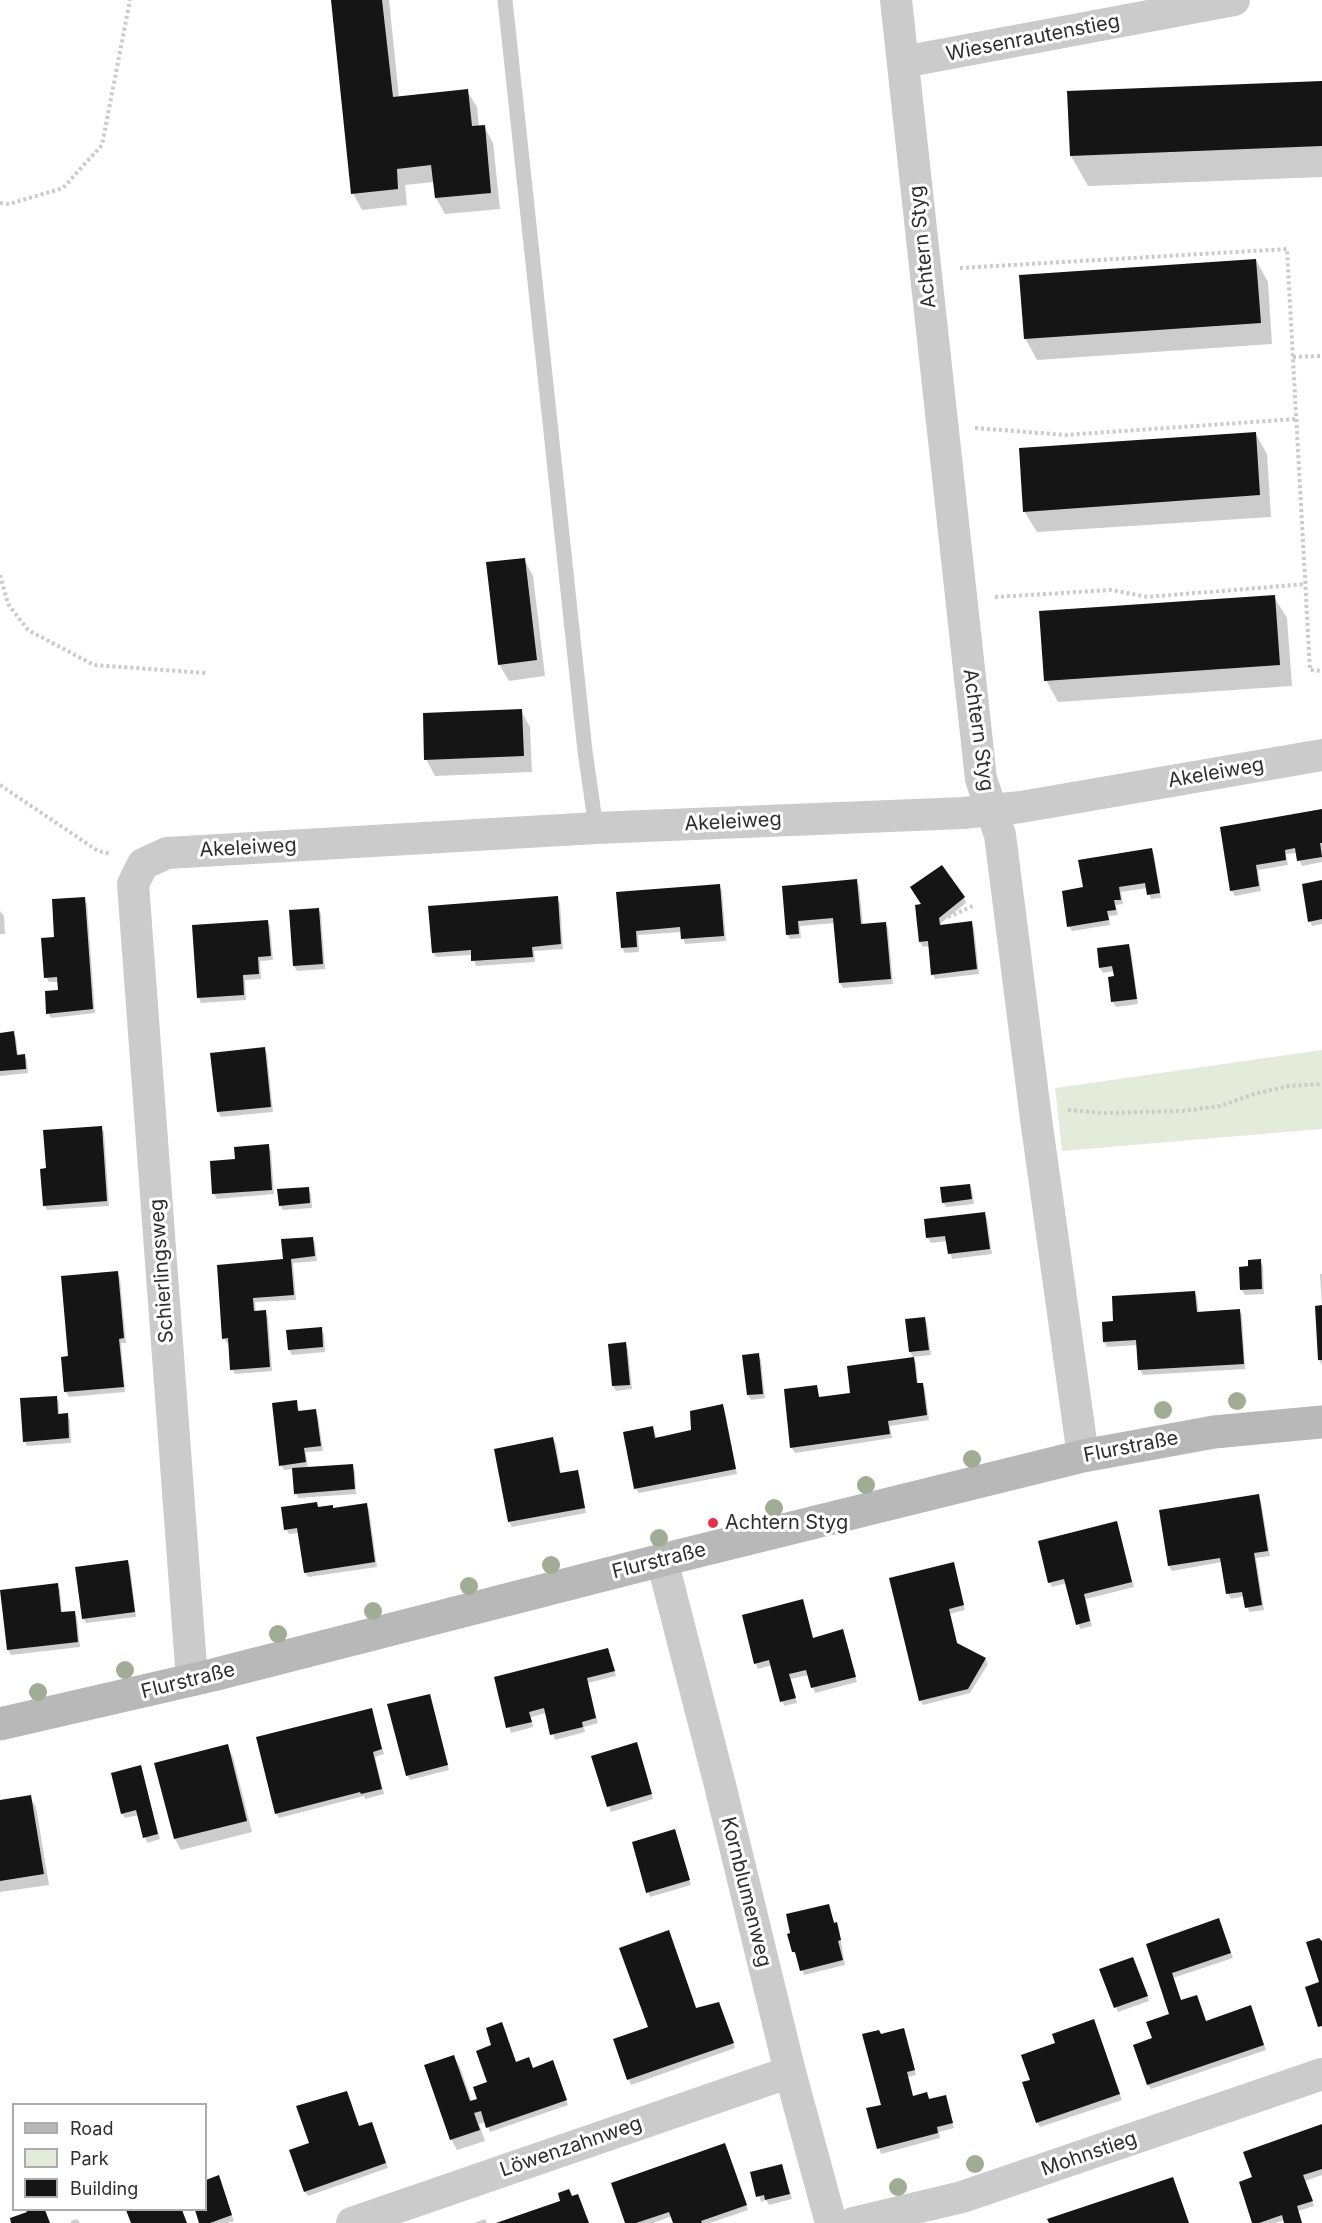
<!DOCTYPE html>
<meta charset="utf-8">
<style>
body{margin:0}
#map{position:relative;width:1322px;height:2223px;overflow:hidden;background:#fff;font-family:Inter,sans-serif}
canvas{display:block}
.legend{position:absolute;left:12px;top:2103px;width:195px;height:108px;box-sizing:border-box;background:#fff;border:2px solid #ababab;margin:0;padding:8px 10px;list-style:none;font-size:18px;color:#2e2e2e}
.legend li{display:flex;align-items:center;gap:12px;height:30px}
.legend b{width:30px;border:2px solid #ababab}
</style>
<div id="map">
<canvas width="1322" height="2223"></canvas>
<ul class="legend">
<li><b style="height:8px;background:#b8b8b8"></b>Road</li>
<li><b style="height:16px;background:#e4ebdb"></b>Park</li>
<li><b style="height:16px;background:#151515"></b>Building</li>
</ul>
</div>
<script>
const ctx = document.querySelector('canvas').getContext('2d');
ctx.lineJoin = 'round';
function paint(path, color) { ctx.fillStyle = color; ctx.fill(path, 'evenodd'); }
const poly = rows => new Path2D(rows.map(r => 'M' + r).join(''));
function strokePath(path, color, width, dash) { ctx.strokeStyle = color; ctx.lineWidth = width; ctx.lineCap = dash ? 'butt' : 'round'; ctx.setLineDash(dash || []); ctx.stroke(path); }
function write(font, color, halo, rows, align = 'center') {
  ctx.font = font + ' Inter,sans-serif'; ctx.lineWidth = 6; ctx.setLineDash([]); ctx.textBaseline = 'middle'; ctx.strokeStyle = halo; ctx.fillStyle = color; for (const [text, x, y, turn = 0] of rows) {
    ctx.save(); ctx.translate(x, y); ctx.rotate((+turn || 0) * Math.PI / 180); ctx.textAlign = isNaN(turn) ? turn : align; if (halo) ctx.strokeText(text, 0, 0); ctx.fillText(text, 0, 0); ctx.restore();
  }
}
const green = poly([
 [1322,1050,1322,1129,1062,1151,1055,1088]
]);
const shadow = poly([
 [333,0,389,0,399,98,467,91,477,107,479,127,484,126,493,143,500,209,445,214,436,198,434,182,405,185,407,205,362,210,353,193],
 [1322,82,1322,177,1088,186,1071,156],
 [1256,260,1268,282,1272,344,1037,360,1025,338],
 [1255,433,1267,454,1271,517,1037,532,1024,511],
 [524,559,533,576,545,676,509,681,499,664],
 [1274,597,1287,618,1292,686,1058,702,1046,680],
 [521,711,530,727,532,772,435,776,426,759],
 [1322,811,1322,862,1302,866,1297,853,1286,854,1288,865,1258,870,1261,891,1235,896,1232,891,1221,828],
 [1152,849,1154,854,1161,898,1151,899,1147,888,1121,892,1123,904,1116,905,1118,915,1109,916,1110,925,1072,931,1069,926],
 [856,881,859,886,863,925,885,923,888,928,893,984,843,988,840,983,835,923,800,926,801,938,790,939,787,934,783,887],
 [1322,882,1322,924,1312,926,1310,921],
 [719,886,722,891,726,941,685,944,682,932,638,935,639,952,625,953,622,948,618,894],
 [557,898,560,903,563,949,534,951,535,962,476,966,472,955,436,957,433,952],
 [964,898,966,903,941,923,941,926,971,923,974,928,979,974,935,979,933,974,930,946,923,947,920,942,923,906],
 [84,899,87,904,95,1013,51,1018,48,1013,59,991,59,982,49,982,46,977,56,938],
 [318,909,321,914,325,969,297,971,294,966,291,912],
 [0,911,4,916,5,934,0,934],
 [267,921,270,926,273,960,260,961,261,979,245,980,246,1000,201,1003,199,998],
 [1128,945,1131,950,1138,1004,1116,1007,1113,1002,1114,971,1103,973,1100,968],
 [13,1033,16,1038,18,1056,24,1055,27,1060,28,1073,0,1076,0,1034],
 [265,1049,267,1054,273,1112,221,1117,218,1112,212,1054],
 [101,1127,104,1132,109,1206,47,1210,44,1205,47,1170],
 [268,1146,271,1151,274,1194,217,1199,214,1194,236,1161],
 [970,1185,972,1190,974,1204,946,1207,943,1202],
 [308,1189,311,1194,312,1208,283,1210,280,1205],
 [984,1213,987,1218,992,1254,952,1259,947,1241,931,1243,928,1238,926,1221],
 [312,1238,315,1243,317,1261,293,1263,296,1300,255,1302,256,1312,265,1312,268,1317,272,1371,235,1374,232,1369,230,1343,227,1343,224,1338,218,1266,285,1261],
 [1260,1261,1263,1266,1264,1294,1245,1295,1242,1290,1250,1268],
 [117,1273,120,1278,126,1343,121,1343,125,1392,69,1397,66,1392,63,1358,69,1358],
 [1320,1274,1322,1274,1322,1365,1319,1360,1316,1308,1322,1307],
 [1195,1292,1197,1297,1199,1313,1239,1310,1242,1315,1245,1369,1143,1375,1140,1370,1138,1345,1107,1347,1104,1342,1103,1323,1115,1322],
 [924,1318,927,1323,931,1355,913,1357,910,1352],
 [321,1329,324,1334,325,1352,292,1355,289,1350],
 [626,1344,628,1349,632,1389,616,1391,613,1386],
 [758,1355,761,1360,765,1398,751,1400,748,1395],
 [913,1358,916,1363,918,1385,922,1384,925,1389,929,1420,890,1426,892,1438,795,1453,792,1448,816,1387,820,1398,852,1394],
 [56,1397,59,1402,59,1415,67,1415,70,1420,71,1443,27,1446,25,1441],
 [296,1402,300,1413,315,1411,318,1416,323,1451,306,1452,308,1469,352,1466,355,1471,356,1494,298,1498,296,1493,294,1469,284,1470,281,1465],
 [722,1406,725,1411,737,1474,639,1493,636,1489,653,1427,657,1439,693,1432],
 [553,1439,556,1444,561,1474,577,1472,580,1477,586,1513,512,1527,509,1522],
 [1258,1496,1261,1501,1270,1556,1256,1558,1264,1610,1249,1612,1245,1596,1231,1599,1228,1594,1222,1562,1172,1571,1169,1566],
 [316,1504,319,1508,334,1509,366,1505,369,1509,377,1567,308,1577,305,1572,299,1533,289,1534,286,1529],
 [1116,1522,1134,1587,1086,1599,1092,1626,1080,1629,1067,1583,1052,1587,1049,1582],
 [127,1561,130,1566,136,1617,86,1623,83,1618],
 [953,1564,965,1610,950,1614,958,1645,985,1659,988,1664,970,1693,923,1705,920,1700],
 [57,1585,60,1590,62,1614,74,1612,77,1617,80,1647,11,1655,8,1650],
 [802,1600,813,1639,842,1631,857,1682,815,1693,809,1675,791,1679,797,1703,784,1706,772,1665,758,1669,756,1664,744,1616],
 [608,1650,616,1676,588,1683,598,1723,584,1727,585,1732,555,1740,546,1713,531,1717,533,1727,511,1733,495,1678],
 [429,1696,449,1770,410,1780,407,1775],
 [371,1710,384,1754,375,1757,384,1794,365,1799,364,1796,279,1818,276,1813],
 [227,1746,233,1757,252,1832,181,1850,175,1839,156,1764],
 [639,1749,653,1799,611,1812,593,1757],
 [140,1767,160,1839,147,1843,139,1815,125,1818,122,1813],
 [30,1797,36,1807,49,1885,0,1892,0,1801],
 [674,1831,691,1885,650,1897,648,1892],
 [828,1905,835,1924,839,1929,845,1965,804,1975,798,1956,793,1952],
 [1221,1925,1233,1958,1173,1978,1181,2001,1197,1997,1206,2022,1253,2012,1266,2050,1151,2089,1148,2085,1154,2039,1171,2015,1147,1945],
 [671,1937,697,2010,719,2004,735,2048,631,2085,615,2040,650,2028],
 [1135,1964,1149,2001,1118,2012,1101,1970],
 [1094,2021,1122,2100,1040,2127,1037,2122,1031,2081,1057,2044],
 [903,2030,916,2075,908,2077,913,2097,927,2094,930,2100,945,2096,954,2128,939,2132,940,2138,881,2154,868,2109,882,2106,881,2036],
 [453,2056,460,2067,472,2102,476,2101,489,2083,516,2063,533,2069,555,2067,568,2105,490,2132,486,2122,479,2124,485,2141,457,2150,451,2139],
 [1322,2126,1322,2175,1305,2181,1314,2206,1298,2211,1302,2223,1286,2223,1285,2220,1275,2223,1254,2223,1254,2178],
 [359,2128,374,2129,388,2168,308,2196,305,2191],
 [725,2145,748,2210,710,2223,674,2223,672,2216,653,2223,627,2223],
 [782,2165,792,2199,769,2205,766,2200,761,2202,752,2173],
 [218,2177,234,2221,227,2223,201,2223,196,2210,206,2210,206,2181],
 [128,2210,182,2210,186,2223,132,2223],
 [77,2219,80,2223,71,2223,71,2221],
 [485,2219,487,2223,474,2223]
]);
const building = poly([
 [331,0,382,0,393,97,468,89,472,126,485,125,491,193,435,198,431,165,397,169,398,189,351,194],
 [1322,81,1322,146,1070,156,1067,91],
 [1256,259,1261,323,1024,339,1019,275],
 [1256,432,1260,495,1023,512,1019,448],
 [525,558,537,660,498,665,486,562],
 [1275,595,1280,665,1044,681,1039,611],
 [522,709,524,756,424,760,423,713],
 [1322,809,1322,843,1320,843,1322,857,1297,861,1295,848,1285,850,1286,860,1256,865,1259,886,1230,891,1220,827],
 [1152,848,1160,893,1147,895,1145,883,1119,887,1121,900,1114,900,1116,910,1107,911,1109,920,1067,927,1062,891,1083,887,1078,860],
 [942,865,965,897,939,918,940,925,972,921,977,969,931,975,928,941,919,942,915,905,921,904,910,887],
 [857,879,861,924,886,922,891,979,839,983,833,918,798,921,799,934,786,935,782,886],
 [1322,880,1322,919,1308,922,1302,884],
 [720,884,724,936,681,939,680,927,636,931,637,947,621,948,616,892],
 [558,896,561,944,532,947,533,957,471,961,471,950,432,953,428,906],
 [85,897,93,1009,46,1014,45,991,58,990,57,977,44,978,41,938,54,937,52,899],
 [319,908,323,964,293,966,289,910],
 [268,920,271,956,258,957,259,974,243,975,244,995,197,998,192,925],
 [1129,944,1137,999,1111,1002,1108,977,1114,976,1112,966,1099,968,1097,948],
 [14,1031,17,1055,25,1054,26,1069,0,1071,0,1033],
 [265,1047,271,1107,217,1112,210,1053],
 [102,1126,107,1201,43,1206,40,1169,46,1168,43,1130],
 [269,1144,272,1190,212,1194,210,1161,235,1159,234,1147],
 [970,1184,972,1199,942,1203,940,1187],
 [309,1187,310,1203,279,1206,277,1189],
 [985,1212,990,1249,948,1254,945,1236,926,1238,924,1219],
 [313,1237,315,1256,291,1259,294,1295,253,1298,254,1311,266,1310,270,1367,230,1370,228,1338,222,1339,217,1265,283,1259,281,1239],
 [1261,1259,1262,1289,1240,1290,1239,1267,1248,1266,1248,1260],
 [118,1271,124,1338,119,1339,124,1387,64,1392,61,1357,68,1356,61,1276],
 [1195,1291,1197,1312,1240,1309,1244,1364,1138,1370,1136,1340,1103,1342,1102,1322,1113,1321,1112,1296],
 [1322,1305,1322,1360,1318,1360,1315,1306],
 [925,1317,929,1350,909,1352,905,1319],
 [322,1327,323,1347,288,1350,286,1330],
 [626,1342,630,1385,612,1386,608,1344],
 [759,1353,763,1394,747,1395,742,1355],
 [914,1357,917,1383,923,1383,927,1415,888,1421,890,1434,790,1448,784,1389,817,1385,819,1397,850,1393,847,1366],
 [57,1396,58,1414,68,1413,69,1438,23,1442,20,1398],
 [297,1400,298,1411,316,1409,321,1446,304,1448,306,1462,279,1466,272,1403],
 [723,1404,736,1469,634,1489,623,1432,653,1426,655,1438,691,1430,690,1411],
 [553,1437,560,1473,578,1470,585,1508,508,1522,494,1449],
 [353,1464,355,1489,294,1494,292,1468],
 [1259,1494,1268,1551,1254,1553,1262,1605,1245,1608,1242,1592,1226,1594,1220,1558,1168,1566,1159,1510],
 [317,1502,318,1507,333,1505,333,1508,367,1503,375,1562,304,1573,297,1528,284,1530,281,1507],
 [1117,1521,1132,1582,1084,1594,1090,1621,1076,1625,1064,1579,1048,1583,1038,1541],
 [128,1560,135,1612,82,1619,75,1567],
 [954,1562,964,1605,949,1609,957,1643,986,1658,968,1689,919,1701,889,1578],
 [58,1583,61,1612,75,1611,78,1642,7,1650,0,1590],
 [803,1599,813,1638,843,1629,856,1677,811,1688,806,1670,789,1674,796,1698,780,1702,769,1660,754,1664,742,1615],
 [608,1648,615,1671,587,1678,596,1718,582,1722,583,1727,550,1735,544,1708,529,1712,532,1722,506,1728,494,1677],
 [430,1694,448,1765,406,1776,387,1704],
 [372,1708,382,1749,373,1752,382,1789,361,1794,360,1792,275,1814,256,1737],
 [637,1742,652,1794,607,1807,591,1756],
 [228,1744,247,1821,174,1839,154,1763],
 [141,1765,158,1834,143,1838,136,1810,121,1814,111,1773],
 [31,1795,44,1874,0,1881,0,1800],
 [675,1829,690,1880,646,1893,632,1842],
 [829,1904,834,1923,837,1922,841,1940,838,1941,843,1960,800,1971,795,1952,792,1952,787,1934,790,1933,786,1914],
 [1219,1918,1231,1953,1172,1973,1181,2000,1197,1995,1206,2021,1251,2005,1264,2045,1147,2085,1133,2045,1152,2038,1146,2022,1169,2014,1146,1944],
 [669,1930,696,2008,719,2002,734,2043,627,2080,613,2039,648,2027,619,1948],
 [1319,1938,1322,1941,1322,2026,1318,2027,1305,1987,1319,1982,1306,1942],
 [1133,1957,1148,1996,1114,2008,1099,1969],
 [1094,2019,1120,2094,1036,2123,1022,2082,1030,2080,1021,2055,1055,2043,1052,2034],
 [502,2022,516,2062,529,2057,533,2068,553,2060,567,2100,486,2128,481,2111,474,2113,480,2130,450,2140,424,2065,454,2055,470,2101,477,2099,473,2087,487,2082,476,2051,491,2045,486,2028],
 [904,2028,915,2070,907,2072,913,2096,927,2092,929,2099,946,2095,953,2123,937,2127,938,2133,877,2149,866,2108,881,2105,862,2034,879,2030,881,2034],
 [347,2091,359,2126,372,2122,386,2163,304,2192,289,2150,309,2143,296,2106],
 [1322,2124,1322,2169,1303,2175,1313,2201,1297,2206,1302,2223,1284,2223,1282,2215,1259,2223,1252,2223,1239,2182,1252,2177,1243,2152],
 [725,2143,747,2205,701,2221,702,2223,673,2223,669,2212,636,2223,625,2223,611,2183],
 [782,2164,790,2194,765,2200,764,2195,756,2197,750,2172],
 [219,2175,232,2215,210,2223,199,2223,195,2210,206,2210,206,2180],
 [1173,2177,1189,2223,1049,2223,1047,2219],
 [569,2189,572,2196,578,2194,589,2223,496,2223,560,2201,558,2193],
 [26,2210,45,2210,50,2223,11,2223,10,2218,27,2212],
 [126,2210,182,2210,187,2223,131,2223]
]);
const path = poly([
 [0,203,9,204,63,188,102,145,130,0],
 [960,268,1287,249,1310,670,1322,671],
 [1293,357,1322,356],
 [975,428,1065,435,1296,419],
 [0,575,8,604,28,630,94,665,206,673],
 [995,597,1111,590,1148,597,1305,584],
 [0,785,98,851,111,854],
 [948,917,975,905],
 [1068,1110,1102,1113,1183,1111,1220,1106,1254,1094,1289,1086,1322,1084]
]);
const lane = poly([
 [505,0,585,751,596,828]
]);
const street = poly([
 [896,0,981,779,1000,835,1036,1119,1083,1456],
 [903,62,1234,0],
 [662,1560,720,1785,790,2072,831,2223],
 [192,1680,133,884,143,864,167,853,596,828,963,813,1021,807,1322,755],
 [352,2223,790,2072],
 [853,2223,962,2197,1322,2074]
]);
const secondary = poly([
 [0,1724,213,1675,662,1560,1083,1456,1214,1432,1322,1422]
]);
const trees = [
 [1237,1401],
 [1163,1410],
 [972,1459],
 [866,1485],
 [774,1508],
 [659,1538],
 [551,1565],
 [469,1586],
 [373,1611],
 [278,1634],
 [125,1670],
 [38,1692],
 [975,2164],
 [898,2187]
];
const markers = [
 [713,1523,6,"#e33145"]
];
const streetNames = [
 ["Wiesenrautenstieg",1033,38,-11],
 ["Achtern Styg",923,247,-96],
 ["Achtern Styg",978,730,82],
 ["Akeleiweg",1216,773,-10],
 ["Akeleiweg",733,822,-3],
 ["Akeleiweg",248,848,-3],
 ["Schierlingsweg",162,1271,-94],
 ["Flurstraße",1131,1447,-11],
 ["Flurstraße",659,1561,-14],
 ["Flurstraße",188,1681,-14],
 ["Kornblumenweg",746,1892,76],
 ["Löwenzahnweg",571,2147,-19],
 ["Mohnstieg",1089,2154,-19]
];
const poiNames = [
 ["Achtern Styg",725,1523]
];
paint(green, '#e4ebdb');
paint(shadow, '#0003');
paint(building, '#151515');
strokePath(path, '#cbcbcb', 4, [3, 3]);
strokePath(lane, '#cbcbcb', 15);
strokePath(street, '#cbcbcb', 32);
strokePath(secondary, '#b8b8b8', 33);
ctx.fillStyle = '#a0ac94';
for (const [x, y] of trees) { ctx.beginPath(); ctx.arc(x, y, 9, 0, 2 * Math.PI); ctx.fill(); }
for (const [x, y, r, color] of markers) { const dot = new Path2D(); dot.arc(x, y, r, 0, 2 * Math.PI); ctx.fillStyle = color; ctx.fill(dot); strokePath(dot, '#fff', 2); }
write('20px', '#2e2e2e', '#fff', streetNames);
write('20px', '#2e2e2e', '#fff', poiNames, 'left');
</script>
